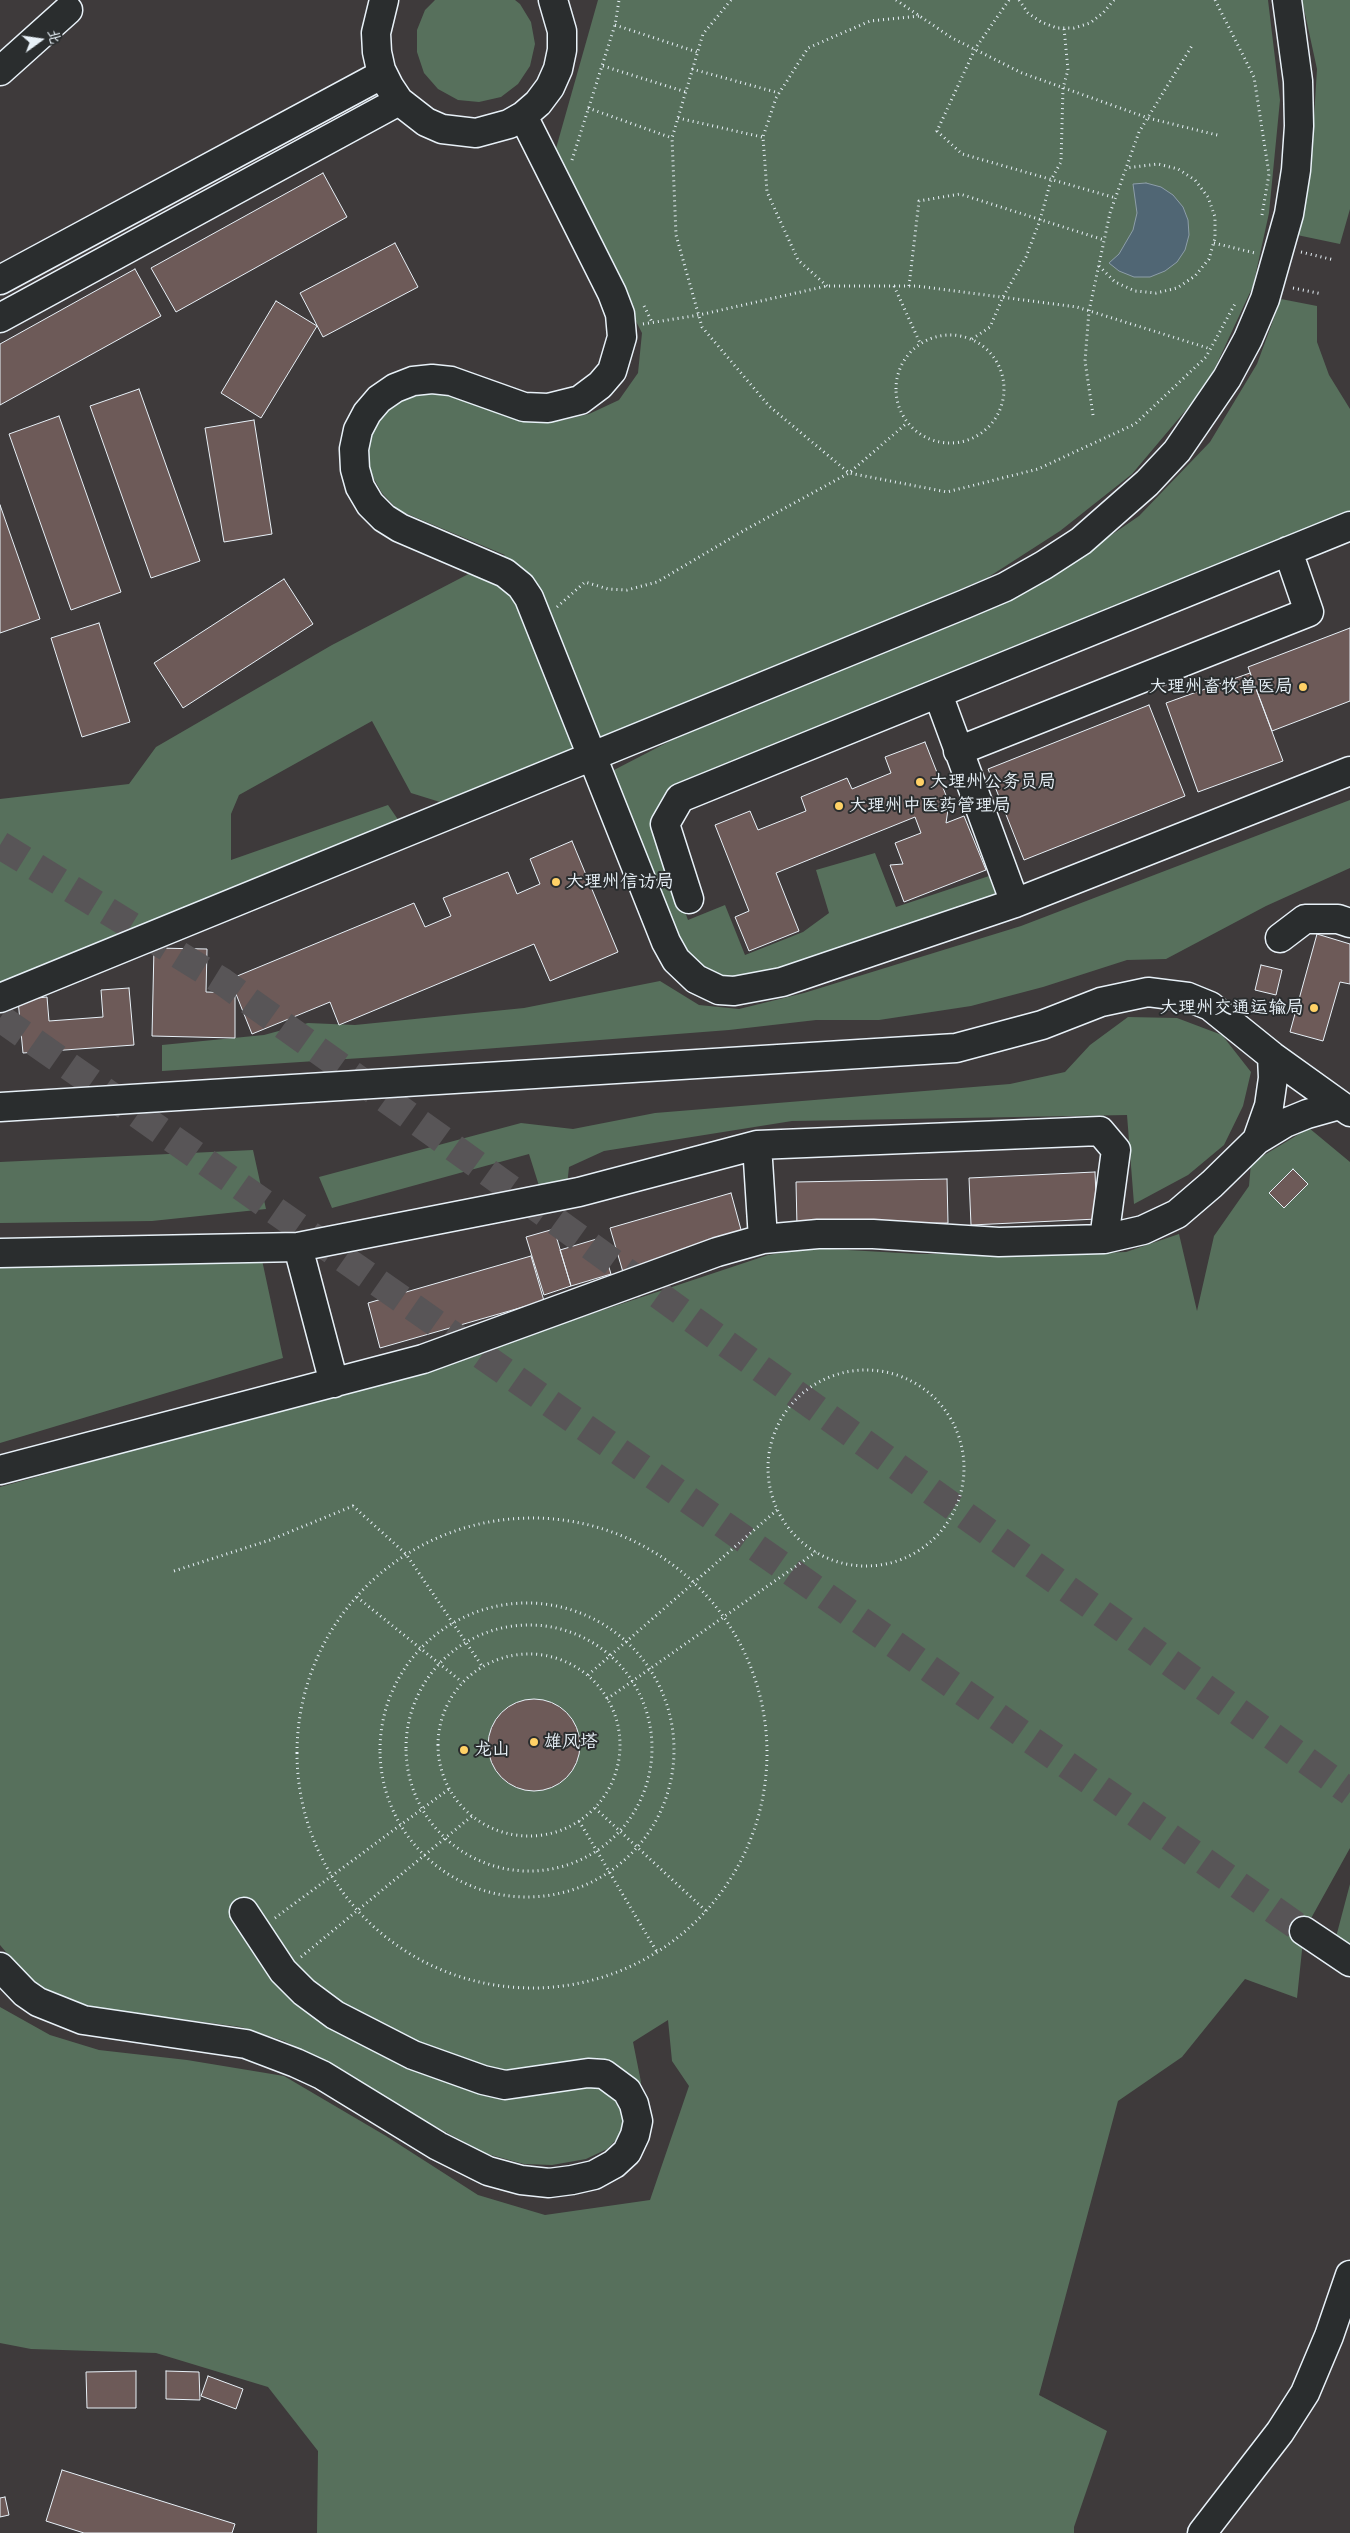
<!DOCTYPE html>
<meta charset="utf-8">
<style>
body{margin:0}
#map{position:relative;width:1350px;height:2533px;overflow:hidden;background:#3e3a3b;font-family:"Shantell Sans","LXGW WenKai TC",sans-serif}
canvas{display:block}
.north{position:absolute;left:15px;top:15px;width:50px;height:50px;-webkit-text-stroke:4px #2a2d2e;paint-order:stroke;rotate:76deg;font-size:14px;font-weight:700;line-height:20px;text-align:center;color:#e8f1f8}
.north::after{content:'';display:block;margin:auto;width:18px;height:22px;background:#e8f1f8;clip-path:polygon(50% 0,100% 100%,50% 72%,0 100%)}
</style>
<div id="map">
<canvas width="1350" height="2533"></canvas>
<div class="north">北</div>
</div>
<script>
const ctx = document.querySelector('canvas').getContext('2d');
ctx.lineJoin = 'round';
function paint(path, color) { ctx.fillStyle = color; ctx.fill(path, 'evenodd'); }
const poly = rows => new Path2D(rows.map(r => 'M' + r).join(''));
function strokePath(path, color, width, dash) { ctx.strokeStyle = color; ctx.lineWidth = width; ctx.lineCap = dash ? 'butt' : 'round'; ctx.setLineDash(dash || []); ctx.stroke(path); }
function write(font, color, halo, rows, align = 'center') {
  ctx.font = font + ' "Shantell Sans","LXGW WenKai TC",sans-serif'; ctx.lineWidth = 4; ctx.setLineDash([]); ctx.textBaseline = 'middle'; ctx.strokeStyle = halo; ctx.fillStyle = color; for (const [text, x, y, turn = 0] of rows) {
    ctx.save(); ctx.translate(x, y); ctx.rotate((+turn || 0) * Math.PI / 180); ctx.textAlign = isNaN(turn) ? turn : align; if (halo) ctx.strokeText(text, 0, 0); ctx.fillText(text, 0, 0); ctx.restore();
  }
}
const green = poly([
 [435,0,515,0,520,4,531,22,535,44,530,66,518,84,501,97,479,102,458,100,438,89,424,73,417,52,417,30,425,10],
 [598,0,1268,0,1280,100,1269,213,1253,286,1207,385,1132,474,1060,531,987,578,673,711,440,802,411,793,372,721,239,795,231,814,231,860,388,805,399,821,121,937,0,982,0,799,129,784,156,747,332,645,505,555,398,510,382,493,370,472,367,443,373,425,391,406,421,392,443,390,523,420,559,421,589,414,619,400,638,373,642,333,553,159],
 [1302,0,1350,0,1350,209,1340,244,1297,235,1311,165,1317,69],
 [1281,299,1317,306,1317,342,1329,375,1350,409,1350,515,724,765,667,799,651,820,688,920,725,905,745,955,803,932,829,913,816,870,875,853,896,907,989,876,998,901,753,978,717,977,680,952,636,839,614,770,672,740,823,672,1056,573,1139,516,1210,442,1257,364],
 [1350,800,1350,868,1266,906,1166,959,1127,960,1043,987,971,1006,879,1020,816,1020,729,1030,393,1056,162,1071,162,1045,264,1035,308,1023,355,1025,524,1008,660,981,699,1005,739,1009,804,993,1021,926],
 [1128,1017,1177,1018,1222,1035,1251,1072,1243,1106,1224,1145,1188,1175,1134,1204,1127,1115,792,1121,604,1151,569,1167,567,1186,540,1189,529,1154,332,1208,319,1177,521,1123,573,1129,655,1113,1010,1084,1065,1072,1090,1045],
 [1309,1128,1350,1162,1350,1848,1304,1931,1297,1998,1245,1979,1182,2057,1118,2101,1039,2395,1107,2431,1074,2527,1074,2533,317,2533,318,2451,268,2387,156,2353,31,2349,0,2343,0,2007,50,2035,99,2050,187,2060,284,2076,386,2136,478,2195,545,2215,650,2200,689,2086,672,2061,668,2020,633,2042,641,2082,638,2104,626,2130,607,2149,586,2159,552,2165,524,2164,487,2154,402,2109,343,2070,284,2041,241,2027,97,2008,48,1993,32,1983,0,1945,0,1487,362,1387,519,1338,768,1255,812,1248,919,1254,1074,1254,1126,1252,1179,1234,1197,1311,1214,1236,1249,1186,1251,1163],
 [253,1150,266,1209,152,1221,0,1223,0,1162],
 [262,1260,283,1358,0,1443,0,1266],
 [1350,1884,1350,1946,1336,1937]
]);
const water = poly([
 [1146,183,1161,187,1173,195,1183,207,1188,220,1189,235,1185,250,1177,262,1165,271,1150,277,1134,277,1119,271,1109,263,1119,254,1133,230,1137,213,1133,184,1146,183]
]);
const building = poly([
 [323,173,347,217,176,312,151,268,323,173],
 [395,243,418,287,323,337,300,293,395,243],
 [135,269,161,316,0,405,0,344,135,269],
 [276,301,317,326,261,418,221,393,276,301],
 [139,389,200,561,151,578,90,406,139,389],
 [59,416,121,592,71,610,9,434,59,416],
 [254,420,272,534,224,542,205,428,254,420],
 [0,505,40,619,0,633,0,505],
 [284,579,313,624,183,708,154,663,284,579],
 [99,623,130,722,82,737,51,638,99,623],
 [1350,628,1350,701,1272,731,1248,667,1350,628],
 [1250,673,1283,761,1198,792,1166,703,1250,673],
 [1149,705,1185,796,1024,860,988,769,1149,705],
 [925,742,949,803,946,823,964,816,986,870,904,902,890,865,903,864,895,843,921,833,915,817,776,873,799,931,749,951,735,917,749,911,715,825,750,811,758,830,806,811,801,797,847,778,852,789,891,773,885,757,925,742],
 [572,841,618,952,550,981,534,944,339,1025,330,1002,252,1034,230,979,414,903,425,927,451,916,443,898,508,872,517,894,540,884,530,859,572,841],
 [1317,934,1350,944,1350,984,1340,982,1323,1041,1290,1032,1317,934],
 [154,948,207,949,206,992,235,993,235,1038,152,1036,154,948],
 [1261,965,1282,970,1276,995,1255,990,1261,965],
 [129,988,134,1045,23,1053,18,1000,47,997,49,1021,103,1017,101,990,129,988],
 [1293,1169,1308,1184,1284,1208,1269,1193,1293,1169],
 [1095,1172,1097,1219,971,1225,969,1178,1095,1172],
 [947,1179,948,1223,797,1226,796,1182,947,1179],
 [731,1193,743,1237,623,1272,610,1228,731,1193],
 [554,1229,571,1286,544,1295,526,1237,554,1229],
 [600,1238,611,1274,571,1286,560,1250,600,1238],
 [531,1256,544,1301,380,1348,368,1303,531,1256],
 '488 1745a46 46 0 1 1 92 0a46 46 0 1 1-92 0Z',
 [136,2371,136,2408,87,2408,86,2372,136,2371],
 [166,2371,199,2372,200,2400,166,2399,166,2371],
 [208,2376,243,2389,236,2409,201,2396,208,2376],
 [62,2470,235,2524,232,2533,84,2533,46,2521,62,2470],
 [5,2497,9,2515,0,2517,0,2498,5,2497]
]);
const majorTunnel = poly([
 [0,845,223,982,1350,1792],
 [0,1018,1304,1931]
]);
const path = poly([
 [731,0,703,34,672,138,676,235,702,327,769,406,849,473,947,492,1038,469,1135,424,1206,357,1236,302],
 [896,0,952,38,1022,73,1148,118,1221,136],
 [1009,0,975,49,937,131,962,154,1116,198],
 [1019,0,1028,13,1041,22,1057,28,1074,28,1090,23,1103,13,1114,0],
 [1215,0,1254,77,1269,174,1262,215],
 [615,25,697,52],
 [603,66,686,92],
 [692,69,779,93],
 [588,108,672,138],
 [678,118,762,137],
 [572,160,615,25,619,0],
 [1214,243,1255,253],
 [1301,252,1334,260],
 [1099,266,1115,282,1135,291,1156,293,1177,288,1195,276,1209,259,1215,238,1215,217,1208,197,1195,180,1178,169,1158,164,1126,168],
 [827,286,798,260,767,192,763,137,776,98,808,48,870,21,920,16],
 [894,286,920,343],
 [909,286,919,201,960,194,1104,240],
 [1293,288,1322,294],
 [644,306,652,322],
 [643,324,699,315,827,286,917,286,1077,307,1211,349],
 '896 389a54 54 0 1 1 108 0a54 54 0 1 1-108 0Z',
 [972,339,990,327,1003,297,1026,257,1040,220,1051,180,1061,162,1063,88,1068,70,1064,28],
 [1093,415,1085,361,1089,311,1110,213,1139,132,1193,44],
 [557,607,585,582,608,589,627,590,657,582,743,531,849,473,907,423],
 '768 1468a98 98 0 1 1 196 0a98 98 0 1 1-196 0Z',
 '297 1753a235 235 0 1 1 470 0a235 235 0 1 1-470 0Z',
 [174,1571,270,1540,353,1506,406,1554,482,1666],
 [357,1597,462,1682],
 '380 1750a147 147 0 1 1 294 0a147 147 0 1 1-294 0Z',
 '406 1748a123 123 0 1 1 246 0a123 123 0 1 1-246 0Z',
 '438 1745a91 91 0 1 1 182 0a91 91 0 1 1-182 0Z',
 [588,1675,777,1510],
 [607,1699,816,1552],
 [595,1808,706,1911],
 [579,1821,657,1952],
 [275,1918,449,1789],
 [301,1957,472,1816]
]);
const minor = poly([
 [384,0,376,33,377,52,381,70,389,86,399,101,426,122,442,129,476,133,509,124,523,116,538,103,550,87,558,69,562,50,562,31,553,0],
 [0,71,68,10],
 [523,116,612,293,620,314,622,337,612,371,600,385,580,400,548,408,524,407,451,381,432,379,413,381,395,388,379,399,367,413,358,430,354,449,355,469,360,487,370,504,384,518,400,528,505,573,521,586,529,598,666,942,676,960,696,979,719,990,734,991,782,982,1015,903,1350,771],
 [0,280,383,74],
 [0,318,399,101],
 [938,694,1015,903],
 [958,751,1309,612,1288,551],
 [689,899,665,824,680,798,1350,526],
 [1280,938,1305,919,1338,919,1350,923],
 [0,998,965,604,1005,587,1044,565,1081,541,1147,483,1177,451,1227,378,1248,339,1265,299,1289,214,1296,170,1299,126,1298,81,1287,0],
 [0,1107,956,1048,1042,1025,1101,1002,1148,992,1188,997,1210,1006,1272,1056,1350,1112],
 [1257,1140,1285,1123,1307,1114,1339,1105],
 [757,1145,763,1239],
 [298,1247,334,1383],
 [0,1253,298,1247,579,1192,757,1145,1100,1131,1116,1150,1104,1239],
 [0,1470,423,1359,717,1252,763,1239,818,1234,873,1234,999,1242,1104,1239,1143,1230,1177,1214,1212,1184,1257,1140,1269,1106,1273,1078,1272,1056],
 [0,1967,25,1993,38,2002,83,2020,246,2044,296,2063,322,2075,438,2146,488,2171,521,2180,549,2183,572,2180,594,2175,614,2164,627,2152,635,2135,638,2121,634,2104,627,2091,604,2074,588,2073,505,2085,483,2080,413,2055,335,2015,304,1992,283,1971,244,1912],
 [1202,2533,1280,2432,1305,2393,1329,2336,1350,2275]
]);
const major = poly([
 [1304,1931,1350,1962]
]);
const markers = [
 [1303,687,5,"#ffd166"],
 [920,782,5,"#ffd166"],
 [839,806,5,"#ffd166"],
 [556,882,5,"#ffd166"],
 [1314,1008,5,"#ffd166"],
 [534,1742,5,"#ffd166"],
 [464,1750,5,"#ffd166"]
];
const poiNames = [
 ["大理州畜牧兽医局",1293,687,"right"],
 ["大理州公务员局",930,782],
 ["大理州中医药管理局",849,806],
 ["大理州信访局",566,882],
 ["大理州交通运输局",1304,1008,"right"],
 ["雄风塔",544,1742],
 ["龙山",474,1750]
];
paint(green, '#57705c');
paint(water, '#506674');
strokePath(water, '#8d9ea9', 1);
paint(building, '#6d5a58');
strokePath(building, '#e8f1f8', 1);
strokePath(majorTunnel, '#585557', 28, [28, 14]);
strokePath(minor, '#e8f1f8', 31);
strokePath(major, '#e8f1f8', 31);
strokePath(path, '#e8f1f8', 3, [1, 4]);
strokePath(minor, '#2a2d2e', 28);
strokePath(major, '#2a2d2e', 28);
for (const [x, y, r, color] of markers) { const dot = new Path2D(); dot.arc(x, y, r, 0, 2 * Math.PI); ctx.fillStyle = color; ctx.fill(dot); strokePath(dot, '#2a2d2e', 2); }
write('18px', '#e8f1f8', '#2a2d2e', poiNames, 'left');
</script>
